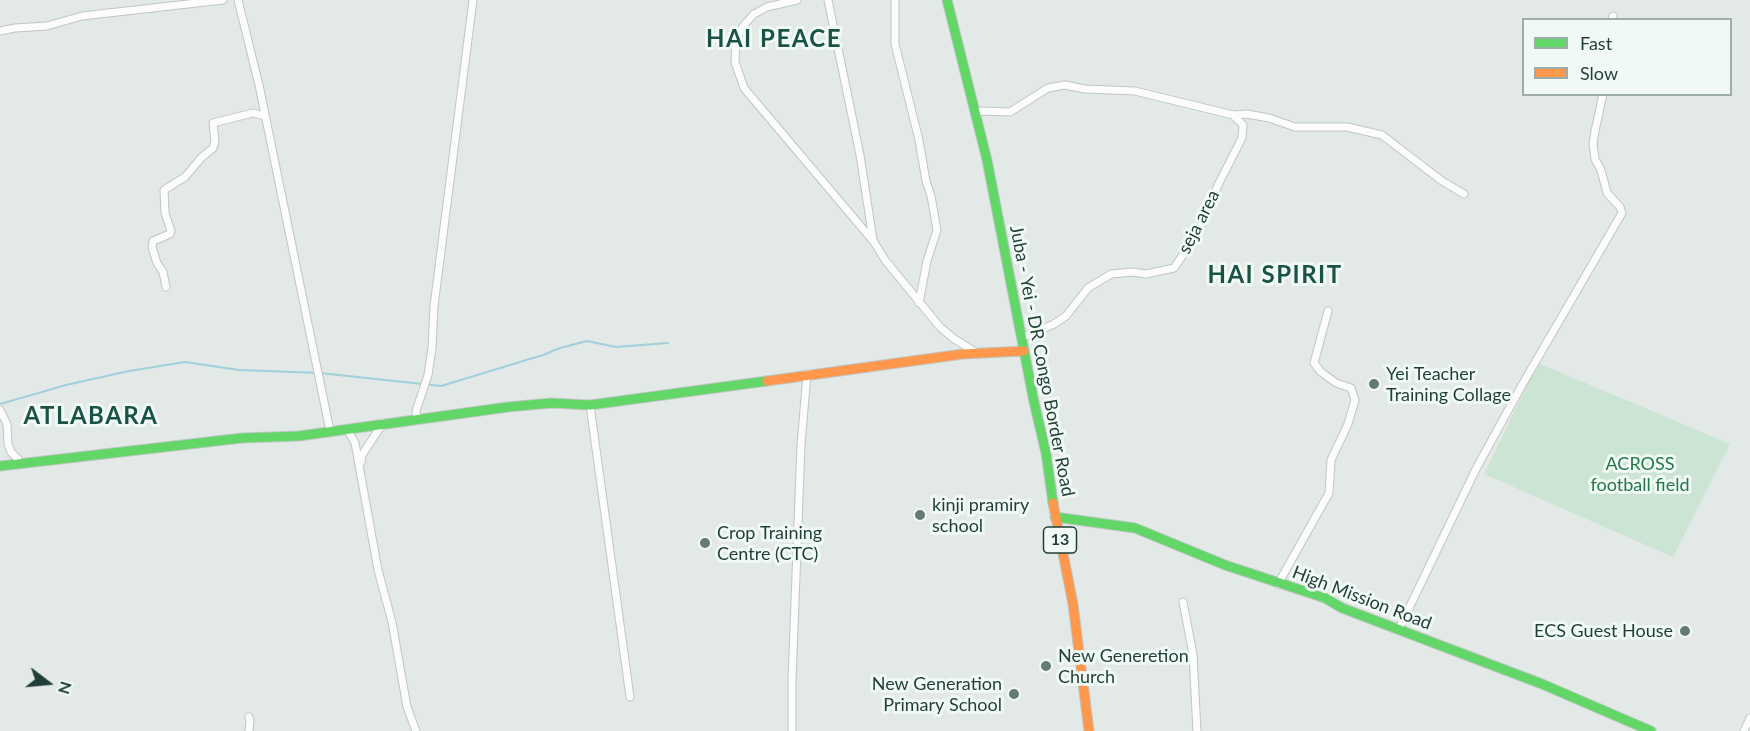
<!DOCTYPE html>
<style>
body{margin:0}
#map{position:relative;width:1750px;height:731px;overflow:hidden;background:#e3e9e6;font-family:Lato,sans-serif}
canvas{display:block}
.legend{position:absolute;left:1522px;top:18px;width:210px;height:78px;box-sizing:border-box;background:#f1f9f5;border:2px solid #9daea9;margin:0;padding:8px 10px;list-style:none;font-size:18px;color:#1f3e37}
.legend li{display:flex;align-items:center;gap:12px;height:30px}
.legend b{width:30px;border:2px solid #9daea9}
.north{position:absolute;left:18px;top:653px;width:60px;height:60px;-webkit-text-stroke:4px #f1f9f5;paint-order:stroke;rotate:106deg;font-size:16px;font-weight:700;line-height:24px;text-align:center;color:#1f3e37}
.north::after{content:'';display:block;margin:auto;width:21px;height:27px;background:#1f3e37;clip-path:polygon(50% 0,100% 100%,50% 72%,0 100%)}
</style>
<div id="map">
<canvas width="1750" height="731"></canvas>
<ul class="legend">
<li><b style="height:8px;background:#63d668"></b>Fast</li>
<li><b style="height:8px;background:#ff974d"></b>Slow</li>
</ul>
<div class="north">N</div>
</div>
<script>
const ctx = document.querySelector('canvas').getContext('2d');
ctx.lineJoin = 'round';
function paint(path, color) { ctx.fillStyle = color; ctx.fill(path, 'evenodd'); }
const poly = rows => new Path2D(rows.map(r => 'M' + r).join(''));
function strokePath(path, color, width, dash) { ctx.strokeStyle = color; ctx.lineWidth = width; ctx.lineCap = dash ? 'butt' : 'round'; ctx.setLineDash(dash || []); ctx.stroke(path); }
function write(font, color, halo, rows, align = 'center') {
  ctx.font = font + ' Lato,sans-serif'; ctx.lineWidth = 6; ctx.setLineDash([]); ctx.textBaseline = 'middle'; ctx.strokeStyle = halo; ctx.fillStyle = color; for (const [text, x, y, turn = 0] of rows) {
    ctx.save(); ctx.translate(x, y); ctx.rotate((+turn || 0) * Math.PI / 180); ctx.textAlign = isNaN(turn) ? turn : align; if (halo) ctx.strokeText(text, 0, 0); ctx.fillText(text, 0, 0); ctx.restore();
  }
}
const green = poly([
 [1538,363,1730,444,1673,557,1484,474]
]);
const stream = poly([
 [0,404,66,385,129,371,185,362,239,370,320,373,441,386,543,355,560,348,587,341,616,347,668,343]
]);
const street = poly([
 [238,0,259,85,330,431],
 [797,0,767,7,754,14,744,25,736,39,735,62,744,88,874,242,885,260,940,327,953,338,977,353],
 [828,0,860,155,873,240],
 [895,0,895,44,919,140,926,181,931,196,937,230,927,261,919,303],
 [1612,20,1613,16],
 [0,31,15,28,47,26,82,16,223,0],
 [975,114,981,111,1010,112,1048,88,1065,85,1085,89,1135,91,1233,115,1247,114,1269,118,1295,127,1347,127,1382,135,1442,181,1464,194],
 [166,287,163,272,157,263,152,247,153,241,170,234,171,231,165,213,164,190,185,177,201,158,213,148,215,141,213,123,253,113,265,116],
 [1021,338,1054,324,1066,316,1088,288,1111,274,1132,272,1146,274,1174,268,1197,234,1208,212,1218,185,1242,138,1243,125,1233,115],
 [590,405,630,697],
 [0,410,7,424,8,444,11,452,18,459,17,464],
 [417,420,416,411,428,375,432,348,434,306,473,0],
 [347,429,355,443,378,570,392,622,407,707,416,731],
 [361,462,362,455,383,423],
 [1278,584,1329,493,1331,460,1348,424,1355,400,1351,388,1336,383,1321,372,1314,363,1328,311],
 [1183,602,1193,654,1197,731],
 [1399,629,1476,469,1522,385,1622,213,1620,207,1607,193,1601,170,1595,159,1593,144,1595,131,1603,94],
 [249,717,250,721,249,731],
 [792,731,792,680,801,445,807,374],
 [1744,731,1750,718]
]);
const fast = poly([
 [947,0,987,160,1034,402,1046,453,1053,503],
 [0,466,242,438,299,436,508,407,551,403,590,405,767,381],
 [1055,517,1135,528,1225,565,1325,598,1342,608,1542,684,1651,731]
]);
const slow = poly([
 [767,381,963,354,1024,351],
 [1053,503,1073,604,1089,731]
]);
const markers = [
 [1374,384,6,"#647a74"],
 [920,515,6,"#647a74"],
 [705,543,6,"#647a74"],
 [1685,631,6,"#647a74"],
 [1046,666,6,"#647a74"],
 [1014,694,6,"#647a74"]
];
const shields = [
 [1060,540,33]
];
const shieldNames = [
 ["13",1060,540]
];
const streetNames = [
 ["seja area",1199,222,-63],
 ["Juba - Yei - DR Congo Border Road",1042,361,79],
 ["High Mission Road",1362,598,21]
];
const poiNames = [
 ["Yei Teacher",1386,374],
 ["Training Collage",1386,395],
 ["kinji pramiry",932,505],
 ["school",932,526],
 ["Crop Training",717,533],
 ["Centre (CTC)",717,554],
 ["ECS Guest House",1673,631,"right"],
 ["New Generetion",1058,656],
 ["Church",1058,677],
 ["New Generation",1002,684,"right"],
 ["Primary School",1002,705,"right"]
];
const parkNames = [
 ["ACROSS",1640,464],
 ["football field",1640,485]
];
const districtNames = [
 ["HAI PEACE",774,39],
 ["HAI SPIRIT",1275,275],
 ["ATLABARA",91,416]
];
paint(green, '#cbe4d3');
strokePath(stream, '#a0d0db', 2);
strokePath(street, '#c0c6c3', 9);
strokePath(fast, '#bec7c4', 11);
strokePath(slow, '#bec7c4', 11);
strokePath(street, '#fbfcfb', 7);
strokePath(fast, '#63d668', 9);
strokePath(slow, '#ff974d', 9);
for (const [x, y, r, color] of markers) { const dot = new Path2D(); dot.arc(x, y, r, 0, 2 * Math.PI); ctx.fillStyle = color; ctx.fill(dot); strokePath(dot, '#f1f9f5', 2); }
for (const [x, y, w] of shields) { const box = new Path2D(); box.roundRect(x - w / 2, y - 13, w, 26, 4.5); ctx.fillStyle = '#f1f9f5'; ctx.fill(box); strokePath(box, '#1f3e37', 1.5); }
write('bold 16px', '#1f3e37', null, shieldNames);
write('18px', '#1f3e37', '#f1f9f5', streetNames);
write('18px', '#1f3e37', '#f1f9f5', poiNames, 'left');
write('18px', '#26784a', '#f1f9f5', parkNames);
ctx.letterSpacing = '1.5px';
write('bold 24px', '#1a5247', '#f1f9f5', districtNames);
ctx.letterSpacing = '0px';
</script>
